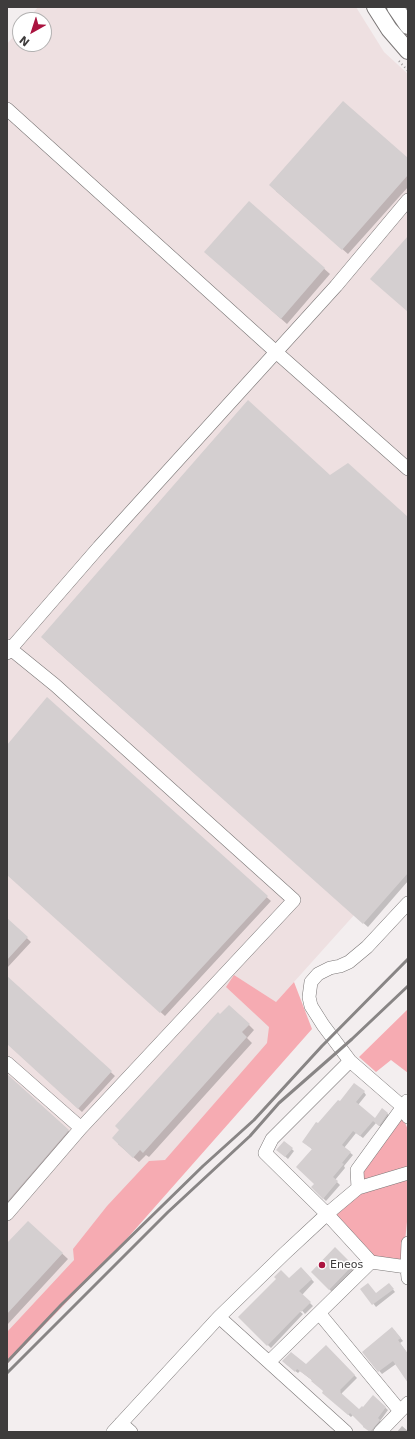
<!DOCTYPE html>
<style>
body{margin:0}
#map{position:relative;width:415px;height:1439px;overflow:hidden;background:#f3eeef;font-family:"DejaVu Sans",sans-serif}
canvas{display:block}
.frame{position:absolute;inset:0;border:8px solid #3e3c3c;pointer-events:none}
.north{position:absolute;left:12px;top:12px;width:40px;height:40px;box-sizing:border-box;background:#fff;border:1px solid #b2b1b1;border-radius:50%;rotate:219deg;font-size:11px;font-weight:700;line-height:16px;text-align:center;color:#3e3c3c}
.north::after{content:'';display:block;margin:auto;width:14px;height:18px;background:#aa133f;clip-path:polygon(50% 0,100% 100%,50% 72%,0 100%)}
</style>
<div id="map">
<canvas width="415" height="1439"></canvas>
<div class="frame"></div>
<div class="north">N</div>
</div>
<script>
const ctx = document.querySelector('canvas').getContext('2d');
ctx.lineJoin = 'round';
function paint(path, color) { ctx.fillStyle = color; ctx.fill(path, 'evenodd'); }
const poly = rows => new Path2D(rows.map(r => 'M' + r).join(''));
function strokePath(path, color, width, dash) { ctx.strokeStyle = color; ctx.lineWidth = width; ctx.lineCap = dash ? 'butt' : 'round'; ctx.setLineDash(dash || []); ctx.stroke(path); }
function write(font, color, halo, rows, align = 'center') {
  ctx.font = font + ' "DejaVu Sans",sans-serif'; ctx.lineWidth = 3; ctx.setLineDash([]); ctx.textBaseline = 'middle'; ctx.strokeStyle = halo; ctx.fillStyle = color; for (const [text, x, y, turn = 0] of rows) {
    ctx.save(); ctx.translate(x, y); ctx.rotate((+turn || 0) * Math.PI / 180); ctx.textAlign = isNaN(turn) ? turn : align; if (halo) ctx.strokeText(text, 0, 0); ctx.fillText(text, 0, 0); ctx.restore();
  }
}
const built = poly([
 [38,7,356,7,384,52,408,74,408,855,276,1002,304,1035,7,1339,7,44,20,29,20,44,44,44,44,20,27,20]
]);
const green = poly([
 [234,975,276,1002,294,982,312,1029,116,1251,7,1364,7,1332,74,1260,73,1249,107,1206,149,1161,165,1160,267,1043,269,1027,226,987],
 [408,1009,408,1073,391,1060,376,1072,359,1057],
 [402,1115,408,1130,408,1212,403,1261,374,1257,332,1214,361,1171]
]);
const shadow = poly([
 [408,159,408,187,348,254,276,191],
 [249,202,330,274,287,324,211,257],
 [408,518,408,881,368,927,46,641],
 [47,699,271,901,165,1016,7,874,7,747],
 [7,919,31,942,7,968],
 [7,977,115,1076,82,1112,7,1043],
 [221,1016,249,1025,254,1030,247,1038,252,1043,149,1157,146,1155,139,1162,118,1144],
 [7,1076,72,1134,7,1207],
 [364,1092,366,1095,358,1105,375,1119,383,1110,390,1116,382,1128,376,1123,363,1138,356,1133,344,1148,353,1155,344,1166,345,1168,335,1180,340,1185,326,1201,312,1187,315,1184,313,1150,306,1144,318,1124,340,1103],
 [284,1142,294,1151,288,1159,280,1152],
 [28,1222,68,1259,7,1325,7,1245],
 [335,1249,357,1270,333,1293,312,1272],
 [301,1268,314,1282,302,1295,313,1306,305,1314,299,1307,297,1309,303,1314,271,1348,239,1317,289,1280],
 [391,1287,395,1292,376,1307,362,1289,376,1294],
 [394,1330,403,1341,400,1343,408,1354,408,1381,396,1364,382,1374,363,1352],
 [326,1346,357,1378,342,1393,342,1395,359,1410,363,1408,373,1396,388,1410,380,1421,382,1423,375,1432,371,1432,353,1415,351,1417,326,1395,324,1391,313,1381,300,1371,298,1373,286,1364,306,1365],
 [402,1426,408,1431,408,1432,397,1432]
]);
const building = poly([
 [343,101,408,158,408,175,342,250,269,185],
 [249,201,325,268,281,319,204,252],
 [408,236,408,312,370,279],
 [248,400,330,475,348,463,408,517,408,873,363,924,41,637],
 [47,697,268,896,160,1013,7,875,7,745],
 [7,918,28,937,7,960],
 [7,976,112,1071,78,1109,7,1044],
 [229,1005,250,1024,242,1032,247,1037,143,1153,140,1150,133,1158,112,1138,119,1130,115,1126,218,1012,220,1014],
 [7,1074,69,1130,7,1202],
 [354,1083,365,1091,356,1102,375,1118,382,1108,388,1113,379,1126,373,1121,360,1136,353,1131,342,1145,351,1152,342,1163,344,1164,333,1177,338,1181,323,1199,311,1187,314,1184,296,1167,312,1149,302,1142,316,1122,318,1123,338,1100,340,1101],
 [284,1141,293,1148,285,1157,276,1150],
 [28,1221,63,1253,7,1314,7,1243],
 [335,1247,353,1265,329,1290,311,1272],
 [301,1267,312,1279,299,1291,311,1302,301,1312,301,1311,267,1346,238,1317,276,1279,274,1277,281,1270,289,1278],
 [368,1283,376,1293,389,1283,394,1289,372,1305,360,1289],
 [392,1327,401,1338,398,1340,408,1354,408,1383,393,1361,378,1372,362,1352],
 [326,1345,355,1375,340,1390,341,1391,340,1392,359,1409,362,1406,363,1407,373,1395,386,1407,378,1418,380,1420,370,1432,363,1427,363,1426,350,1413,348,1415,322,1393,323,1391,311,1381,312,1380,297,1369,295,1372,282,1361,291,1352,306,1364]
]);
const path = poly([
 [399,61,408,71]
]);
const minor = poly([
 [7,109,276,352,408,469],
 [7,646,55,685,294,900,81,1128,7,1214],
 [7,653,99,547,336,286,408,200],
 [408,903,367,947,349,962,340,966,330,968,318,974,311,982,309,997,311,1006,323,1025,350,1061,403,1107,408,1117],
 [350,1061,272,1139,265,1153,327,1214,371,1262,407,1267],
 [7,1063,81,1128],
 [358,1188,357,1170,407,1101],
 [408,1243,407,1267,408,1278],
 [319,1313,400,1411],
 [219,1317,346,1432],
 [270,1361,371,1262],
 [121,1423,131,1432],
 [113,1432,219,1317,284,1254,327,1214,358,1188,408,1173],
 [380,1432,408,1403]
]);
const major = poly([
 [375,7,389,29,408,51],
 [395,7,408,26]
]);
const rail = poly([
 [7,1362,61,1305,160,1208,203,1166,254,1120,322,1046,408,959],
 [7,1373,168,1212,250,1136,279,1103,352,1039,408,986]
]);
const markers = [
 [322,1265,4,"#aa133f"]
];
const poiNames = [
 ["Eneos",330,1265]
];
paint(built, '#eee0e1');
paint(green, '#f6abb2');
paint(shadow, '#0003');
paint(building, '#d4cfd0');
strokePath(minor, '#7b7777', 14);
strokePath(major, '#7b7777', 18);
strokePath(path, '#a09c9d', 2, [1, 3]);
strokePath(minor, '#fff', 13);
strokePath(major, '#fff', 16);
strokePath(rail, '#888585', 3);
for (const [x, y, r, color] of markers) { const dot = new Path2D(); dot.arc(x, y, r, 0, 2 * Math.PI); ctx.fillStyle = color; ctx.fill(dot); strokePath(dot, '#fff', 1.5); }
write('11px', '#3e3c3c', '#fff', poiNames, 'left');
</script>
